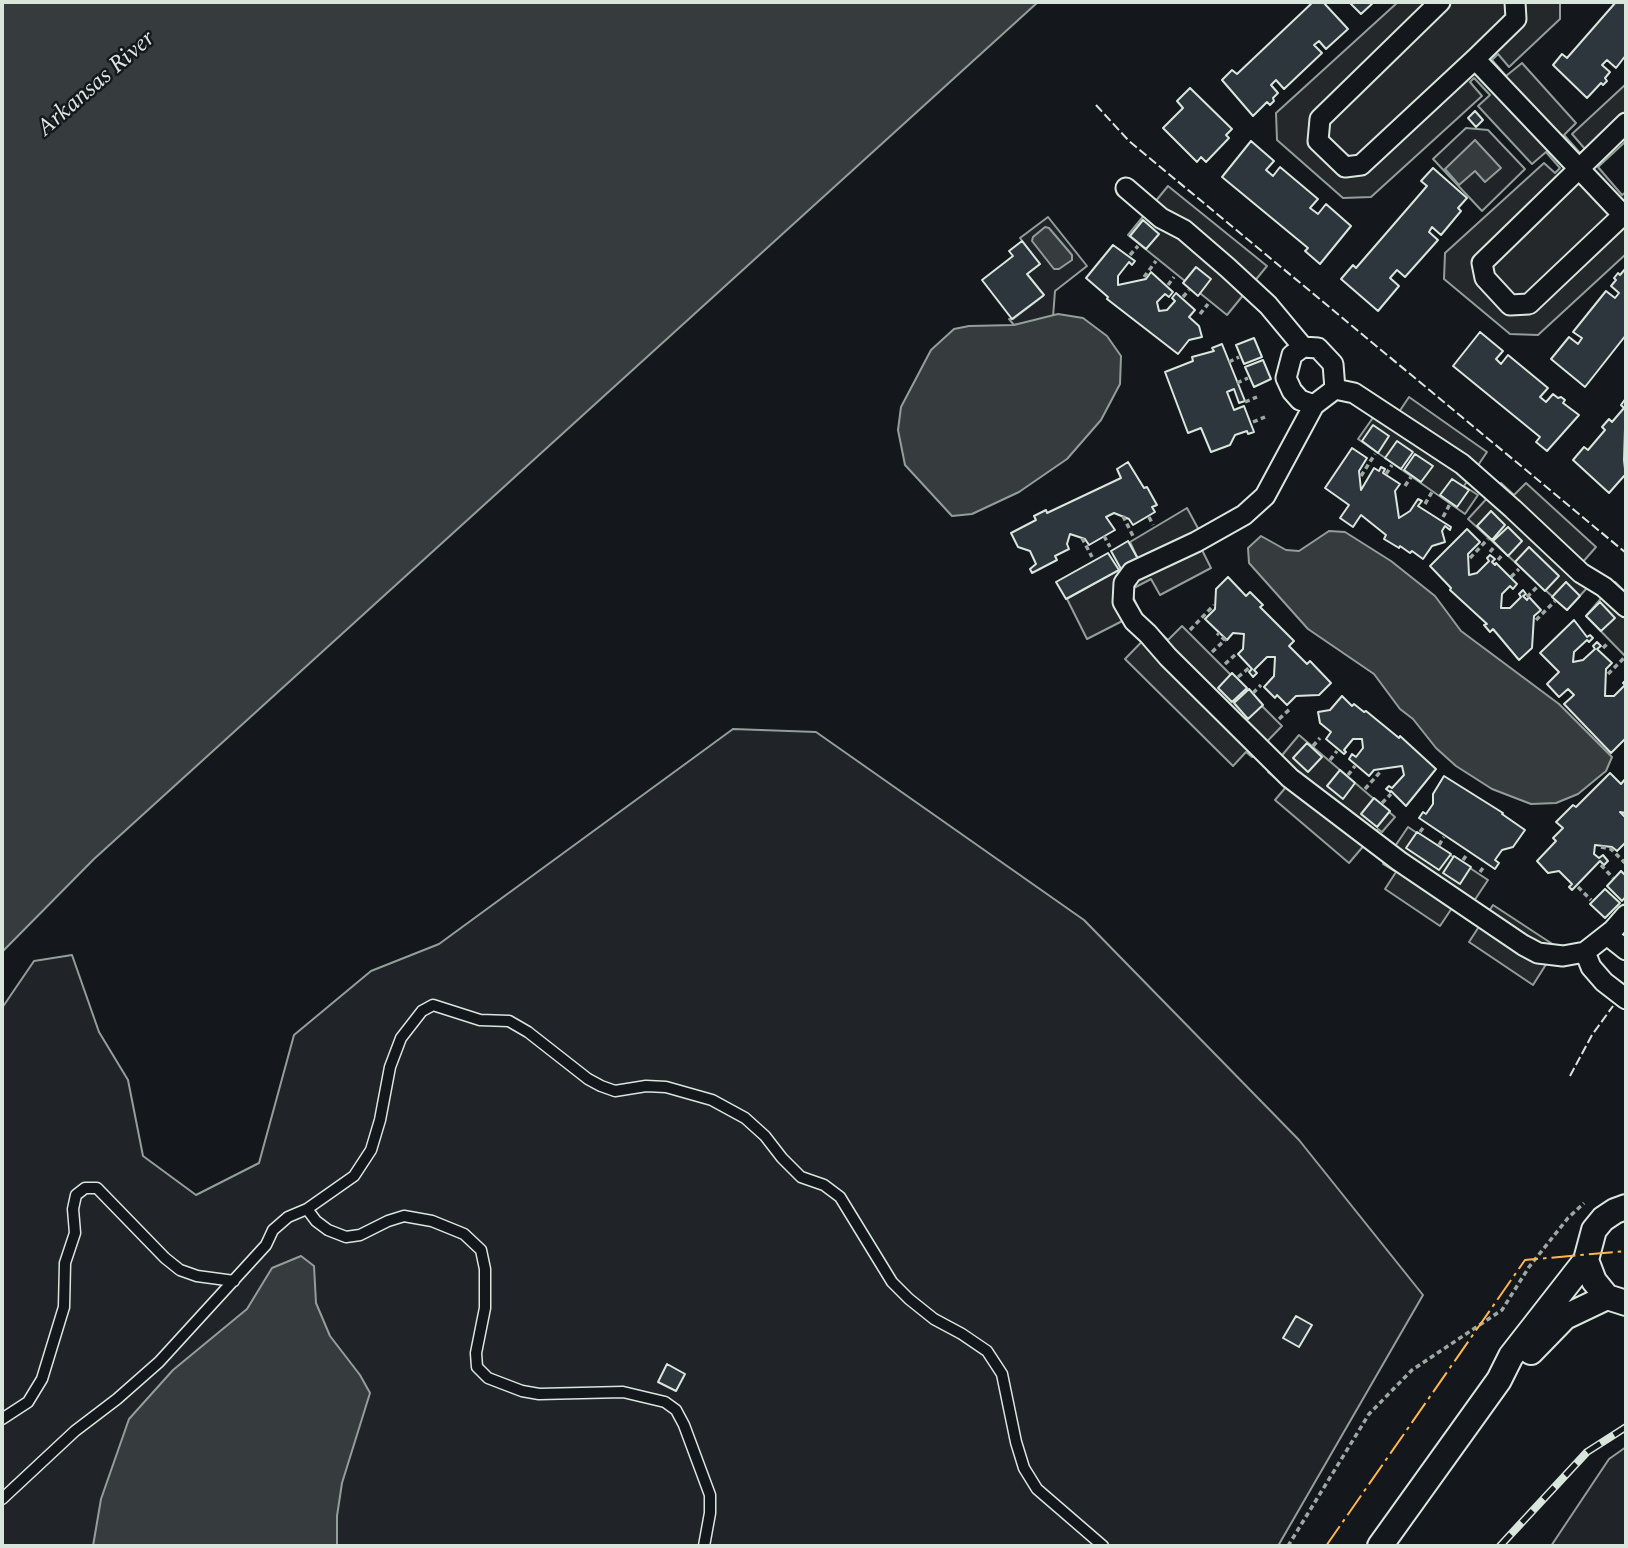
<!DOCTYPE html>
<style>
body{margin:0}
#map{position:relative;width:1628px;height:1548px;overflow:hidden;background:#14181c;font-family:Spectral,serif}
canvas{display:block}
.frame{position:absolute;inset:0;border:4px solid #d8e6dc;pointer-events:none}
</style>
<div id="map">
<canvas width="1628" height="1548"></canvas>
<div class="frame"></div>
</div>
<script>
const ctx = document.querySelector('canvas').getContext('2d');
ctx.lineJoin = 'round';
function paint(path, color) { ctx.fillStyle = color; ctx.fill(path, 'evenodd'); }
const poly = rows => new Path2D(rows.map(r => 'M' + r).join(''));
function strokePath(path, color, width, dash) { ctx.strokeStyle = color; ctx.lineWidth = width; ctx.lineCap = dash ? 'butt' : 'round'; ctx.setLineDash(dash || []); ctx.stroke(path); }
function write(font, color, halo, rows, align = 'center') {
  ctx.font = font + ' Spectral,serif'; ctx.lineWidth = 5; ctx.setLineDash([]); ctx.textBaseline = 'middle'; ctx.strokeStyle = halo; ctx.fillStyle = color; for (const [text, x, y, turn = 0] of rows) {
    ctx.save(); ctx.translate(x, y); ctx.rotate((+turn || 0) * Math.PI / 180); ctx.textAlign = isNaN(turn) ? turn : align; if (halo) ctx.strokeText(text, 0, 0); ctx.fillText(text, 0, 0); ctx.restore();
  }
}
const green = poly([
 [1466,128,1488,130,1525,169,1482,211,1433,159,1466,128],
 [1048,217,1087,266,1055,291,1053,317,1014,325,1009,319,1013,319,1043,296,1027,274,1040,264,1020,238,1048,217],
 [733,729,816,732,1084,920,1299,1140,1423,1295,1278,1546,2,1546,2,1008,34,961,72,955,99,1032,128,1080,143,1156,196,1195,259,1163,294,1035,371,971,439,944,733,729],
 [1626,1447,1626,1546,1551,1546,1609,1459,1626,1447]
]);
const parking = poly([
 [1398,2,1560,2,1560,19,1509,67,1498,54,1492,60,1506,76,1522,63,1576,123,1564,135,1580,153,1585,149,1572,134,1626,84,1626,141,1598,167,1622,195,1626,192,1626,254,1538,335,1510,334,1444,279,1445,253,1544,163,1555,173,1560,168,1546,152,1532,164,1478,106,1490,95,1474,78,1470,82,1482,96,1371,197,1343,198,1277,140,1276,113,1398,2],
 [1168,186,1267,266,1227,315,1128,235,1168,186],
 [1409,397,1487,452,1464,486,1478,495,1465,514,1358,439,1384,402,1399,412,1409,397],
 [1501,483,1514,495,1526,483,1596,547,1582,563,1597,577,1567,610,1468,519,1501,483],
 [1187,508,1207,545,1201,548,1211,568,1160,595,1151,579,1130,590,1140,612,1087,639,1067,599,1138,559,1130,542,1187,508],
 [1615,582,1626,593,1626,657,1586,616,1615,582],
 [1182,626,1282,726,1252,757,1246,752,1233,766,1125,659,1155,628,1168,640,1182,626],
 [1299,735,1395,817,1382,832,1378,829,1349,863,1275,800,1286,787,1268,772,1299,735],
 [1408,827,1488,880,1464,916,1452,908,1440,926,1385,889,1396,872,1383,864,1408,827],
 [1493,905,1557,947,1533,985,1469,942,1493,905]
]);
const water = poly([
 [2,2,1038,2,94,859,2,952,2,2],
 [1475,140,1501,168,1485,182,1475,171,1459,185,1445,169,1475,140],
 [1045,227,1049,228,1072,255,1072,260,1059,269,1054,269,1032,241,1033,237,1045,227],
 [1058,314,1083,318,1107,336,1121,356,1120,384,1101,420,1067,459,1019,492,972,514,952,516,905,465,898,430,901,407,931,350,954,329,969,326,1014,325,1058,314],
 [1329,531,1345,532,1391,561,1435,596,1461,631,1559,704,1612,757,1606,771,1578,794,1556,803,1531,804,1492,789,1456,766,1436,748,1413,719,1400,709,1374,674,1308,629,1249,563,1248,548,1261,536,1286,550,1299,551,1329,531],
 [301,1256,314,1266,316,1303,330,1336,360,1375,370,1393,342,1483,337,1516,337,1546,93,1546,101,1499,129,1419,173,1370,247,1309,272,1268,301,1256]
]);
const building = poly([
 [1313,2,1323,2,1348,29,1326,49,1319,41,1314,45,1322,53,1284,89,1276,80,1271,85,1278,93,1273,98,1274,101,1270,105,1267,102,1253,116,1222,80,1232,70,1237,74,1313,2],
 [1349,2,1374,2,1361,14,1349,2],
 [1616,2,1626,2,1626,55,1616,68,1607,60,1602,65,1610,72,1605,78,1607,81,1603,85,1601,83,1587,98,1553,65,1562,54,1567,58,1616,2],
 [1190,88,1232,129,1226,135,1229,138,1206,162,1201,157,1197,162,1163,128,1183,108,1177,101,1190,88],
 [1475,111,1483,120,1476,127,1468,118,1475,111],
 [1251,141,1274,161,1266,170,1273,176,1280,167,1318,199,1310,208,1318,214,1326,204,1351,226,1320,264,1305,251,1308,248,1222,177,1251,141],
 [1433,168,1467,198,1458,208,1461,211,1441,235,1432,227,1429,232,1438,240,1405,277,1397,270,1390,278,1399,286,1378,311,1341,279,1353,265,1356,268,1427,186,1421,181,1433,168],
 [1143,220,1159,234,1146,249,1130,236,1143,220],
 [1022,241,1040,264,1027,274,1044,295,1012,319,982,280,1013,256,1009,251,1022,241],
 [1113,245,1135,261,1132,265,1129,262,1118,276,1118,285,1146,279,1151,272,1173,292,1169,297,1165,294,1157,302,1159,311,1167,310,1175,301,1172,298,1176,293,1195,310,1189,317,1199,326,1202,337,1189,340,1178,354,1107,299,1108,297,1086,278,1113,245],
 [1196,267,1211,279,1198,296,1183,283,1196,267],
 [1626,268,1626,335,1585,387,1551,359,1569,337,1578,344,1582,338,1573,332,1606,291,1615,298,1619,293,1611,286,1616,280,1614,278,1618,273,1620,275,1626,268],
 [1480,332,1503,351,1496,359,1501,364,1508,355,1548,388,1540,397,1546,402,1553,394,1558,398,1561,397,1565,400,1563,403,1579,415,1547,451,1536,442,1540,437,1453,366,1480,332],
 [1254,338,1262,357,1244,364,1236,345,1254,338],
 [1222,344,1245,401,1239,403,1234,389,1227,392,1234,410,1244,406,1254,432,1248,434,1247,431,1235,435,1230,445,1211,452,1201,428,1188,433,1165,372,1193,361,1192,357,1214,351,1212,348,1222,344],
 [1263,360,1271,379,1254,387,1245,367,1263,360],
 [1626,398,1624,460,1626,478,1624,476,1609,493,1573,460,1584,447,1588,450,1605,430,1602,427,1609,419,1612,422,1624,408,1621,405,1626,398],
 [1373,425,1389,436,1378,453,1362,441,1373,425],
 [1397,441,1413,452,1401,469,1385,458,1397,441],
 [1352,448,1367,458,1359,471,1361,490,1374,468,1379,471,1381,467,1385,469,1383,473,1400,484,1395,491,1399,518,1410,511,1418,499,1422,501,1418,506,1451,527,1450,530,1445,526,1442,531,1445,542,1432,546,1423,559,1412,551,1410,553,1400,546,1399,548,1384,539,1386,535,1361,515,1353,527,1340,518,1349,505,1325,488,1352,448],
 [1415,454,1433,466,1421,482,1404,470,1415,454],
 [1128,462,1144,488,1147,487,1157,505,1152,507,1155,512,1133,525,1129,519,1114,513,1106,517,1115,530,1089,545,1085,539,1070,534,1067,544,1069,549,1055,556,1057,560,1032,573,1030,569,1036,564,1030,551,1018,547,1011,533,1036,520,1034,516,1046,510,1047,513,1121,478,1117,469,1128,462],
 [1452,479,1469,490,1457,507,1440,495,1452,479],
 [1491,511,1505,525,1492,540,1477,526,1491,511],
 [1508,527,1522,541,1508,556,1493,541,1508,527],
 [1467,529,1480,542,1468,554,1469,575,1477,573,1489,561,1487,558,1490,555,1495,559,1492,562,1495,565,1496,563,1517,584,1513,589,1510,586,1502,594,1501,608,1510,608,1521,597,1519,594,1523,590,1526,594,1523,596,1527,600,1529,597,1541,610,1534,616,1532,648,1519,660,1493,629,1490,632,1484,625,1487,624,1450,590,1451,588,1430,566,1467,529],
 [1128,541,1138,559,1121,569,1111,551,1128,541],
 [1529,547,1559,576,1545,591,1515,562,1529,547],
 [1108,553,1119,570,1066,599,1056,582,1108,553],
 [1228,577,1246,596,1250,592,1263,605,1260,607,1294,641,1289,646,1307,664,1310,661,1331,683,1319,695,1296,696,1287,705,1277,695,1275,698,1264,687,1274,676,1275,657,1267,657,1254,670,1257,673,1253,677,1249,672,1252,669,1238,654,1243,649,1244,634,1233,633,1227,640,1205,619,1215,609,1216,589,1228,577],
 [1566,582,1580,596,1567,610,1552,597,1566,582],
 [1600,602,1615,618,1601,631,1586,616,1600,602],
 [1574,620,1587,637,1590,635,1593,638,1589,642,1587,640,1574,652,1573,662,1583,660,1595,649,1593,646,1597,642,1601,646,1597,649,1612,663,1606,669,1605,696,1614,696,1625,685,1623,683,1626,680,1626,738,1611,753,1564,704,1574,695,1568,689,1559,697,1547,684,1559,672,1540,653,1574,620],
 [1232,673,1247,688,1232,702,1218,688,1232,673],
 [1249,689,1263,705,1248,719,1234,703,1249,689],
 [1342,696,1352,706,1354,704,1364,712,1366,711,1399,738,1400,736,1436,769,1406,806,1391,791,1390,792,1386,789,1389,786,1392,788,1404,775,1402,766,1374,770,1369,776,1349,759,1352,754,1356,757,1363,748,1362,739,1353,739,1344,750,1346,752,1344,754,1326,739,1331,732,1320,723,1318,712,1330,710,1342,696],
 [1307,743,1322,757,1308,772,1293,758,1307,743],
 [1340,770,1355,783,1343,799,1327,786,1340,770],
 [1610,773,1621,784,1626,778,1626,813,1620,812,1626,818,1626,842,1617,851,1612,847,1595,845,1594,854,1599,858,1603,855,1608,861,1604,865,1600,861,1572,890,1569,887,1572,884,1559,871,1548,873,1537,861,1556,841,1553,838,1563,828,1556,822,1573,805,1576,807,1610,773],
 [1444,776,1503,813,1502,814,1525,830,1513,847,1502,850,1495,860,1499,863,1495,869,1419,818,1423,812,1426,814,1433,804,1433,794,1444,776],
 [1374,798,1390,811,1377,827,1361,814,1374,798],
 [1417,832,1451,854,1439,870,1406,848,1417,832],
 [1454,856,1471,867,1460,884,1443,873,1454,856],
 [1621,871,1626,876,1626,896,1622,901,1607,886,1621,871],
 [1605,889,1620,903,1605,918,1590,904,1605,889],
 [1296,1316,1312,1325,1299,1347,1283,1338,1296,1316],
 [667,1364,685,1374,676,1391,658,1382,667,1364]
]);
const path = poly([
 [1130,255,1138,246],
 [1144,277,1156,261],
 [1168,285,1174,277],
 [1183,297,1189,290],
 [1200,314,1208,304],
 [1229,362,1239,357],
 [1237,383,1248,378],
 [1245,402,1257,397],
 [1253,422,1265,417],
 [1386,474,1392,465],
 [1361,476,1375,454],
 [1405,486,1411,477],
 [1425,504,1432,492],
 [1123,516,1133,536],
 [1149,517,1153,525],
 [1443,517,1450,504],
 [1104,536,1110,547],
 [1082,538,1092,557],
 [1490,552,1495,546],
 [1470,558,1488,539],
 [1498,560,1503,554],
 [1511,577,1519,569],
 [1527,597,1538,586],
 [1536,620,1555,601],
 [1190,630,1214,605],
 [1603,648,1609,642],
 [1212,652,1225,640,1217,633],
 [1225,664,1235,655],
 [1608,674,1625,657],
 [1238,677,1249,668],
 [1253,693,1261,685],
 [1279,719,1290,709],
 [1313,746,1320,738],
 [1330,760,1337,751],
 [1348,775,1355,766],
 [1365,789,1381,771],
 [1382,803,1391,794],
 [1420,832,1425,825],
 [1439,845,1444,837],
 [1601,847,1611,849,1626,864],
 [1463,860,1468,853],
 [1601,865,1613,878],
 [1480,872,1485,865],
 [1578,887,1591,900],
 [1288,1546,1369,1414,1412,1370,1502,1310,1529,1267,1568,1218,1584,1203]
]);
const service = poly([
 [307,1209,316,1221,328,1230,346,1237,360,1235,388,1221,404,1216,432,1221,464,1234,481,1250,485,1269,485,1308,476,1353,477,1367,488,1378,522,1391,539,1394,623,1392,665,1402,676,1410,684,1425,710,1495,710,1513,704,1546],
 [2,1419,28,1402,42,1379,64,1307,65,1263,75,1233,73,1209,76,1195,85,1188,97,1188,165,1258,180,1270,197,1276,234,1281],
 [2,1499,75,1431,117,1399,159,1362,266,1245,273,1230,288,1217,307,1209,354,1176,371,1150,380,1120,390,1067,401,1038,422,1011,433,1005,480,1020,509,1021,528,1032,588,1079,601,1086,615,1091,646,1086,666,1087,712,1100,745,1118,765,1136,782,1158,801,1177,824,1185,840,1197,892,1282,909,1299,934,1319,962,1334,987,1351,1002,1374,1016,1442,1024,1468,1037,1489,1103,1546]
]);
const minor = poly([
 [1440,2,1320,119,1318,141,1345,167,1361,165,1475,59,1516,19,1515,2],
 [1475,59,1623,215,1626,212],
 [1126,188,1161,218,1184,230,1228,268,1268,305,1303,347,1318,348,1333,364,1335,389],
 [1623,215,1529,304,1510,305,1485,278,1482,263,1626,123],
 [1303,347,1292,355,1286,378,1292,391,1300,400,1314,405],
 [1626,607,1604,587,1581,573,1513,509,1462,464,1354,393,1335,389,1314,405,1265,496,1244,515,1196,542,1132,572,1124,583,1123,602,1134,621,1148,634,1168,657,1290,778,1399,861,1523,945,1538,953,1563,956,1585,952,1613,930,1626,915],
 [1607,935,1626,950],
 [1585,952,1591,967,1604,982,1626,999]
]);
const tertiary = poly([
 [1626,1207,1615,1211,1603,1219,1594,1230,1586,1260,1594,1281,1607,1297,1626,1303],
 [1531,1352,1565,1317,1607,1297],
 [1380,1546,1499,1380,1511,1356,1586,1260]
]);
const rail = poly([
 [1500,1546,1587,1452,1626,1427]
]);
const fence = poly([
 [1096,105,1129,141,1626,553],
 [1570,1076,1592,1035,1613,1006]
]);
const power = poly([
 [1326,1546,1525,1260,1626,1251]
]);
const waterNames = [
 ["Arkansas River",97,85,-41]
];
paint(green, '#202428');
strokePath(green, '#939e99', 2);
paint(parking, '#24282b');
strokePath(parking, '#939e99', 2);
paint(water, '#363b3e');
strokePath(water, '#939e99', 2);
paint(building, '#2c363c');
strokePath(building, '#d8e6dc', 2);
strokePath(service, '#d8e6dc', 13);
strokePath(minor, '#d8e6dc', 23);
strokePath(tertiary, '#d8e6dc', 28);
strokePath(path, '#9da8a2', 3.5, [5, 3.5]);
strokePath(service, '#14181c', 10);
strokePath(minor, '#14181c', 19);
strokePath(tertiary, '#14181c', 24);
strokePath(rail, '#d8e6dc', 8);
strokePath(rail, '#14181c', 5, [16]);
strokePath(fence, '#d8e6dc', 2, [9, 3.5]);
strokePath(power, '#ffb74d', 2, [24, 5, 3.5, 5]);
write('italic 24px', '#d8e6dc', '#14181c', waterNames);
</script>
